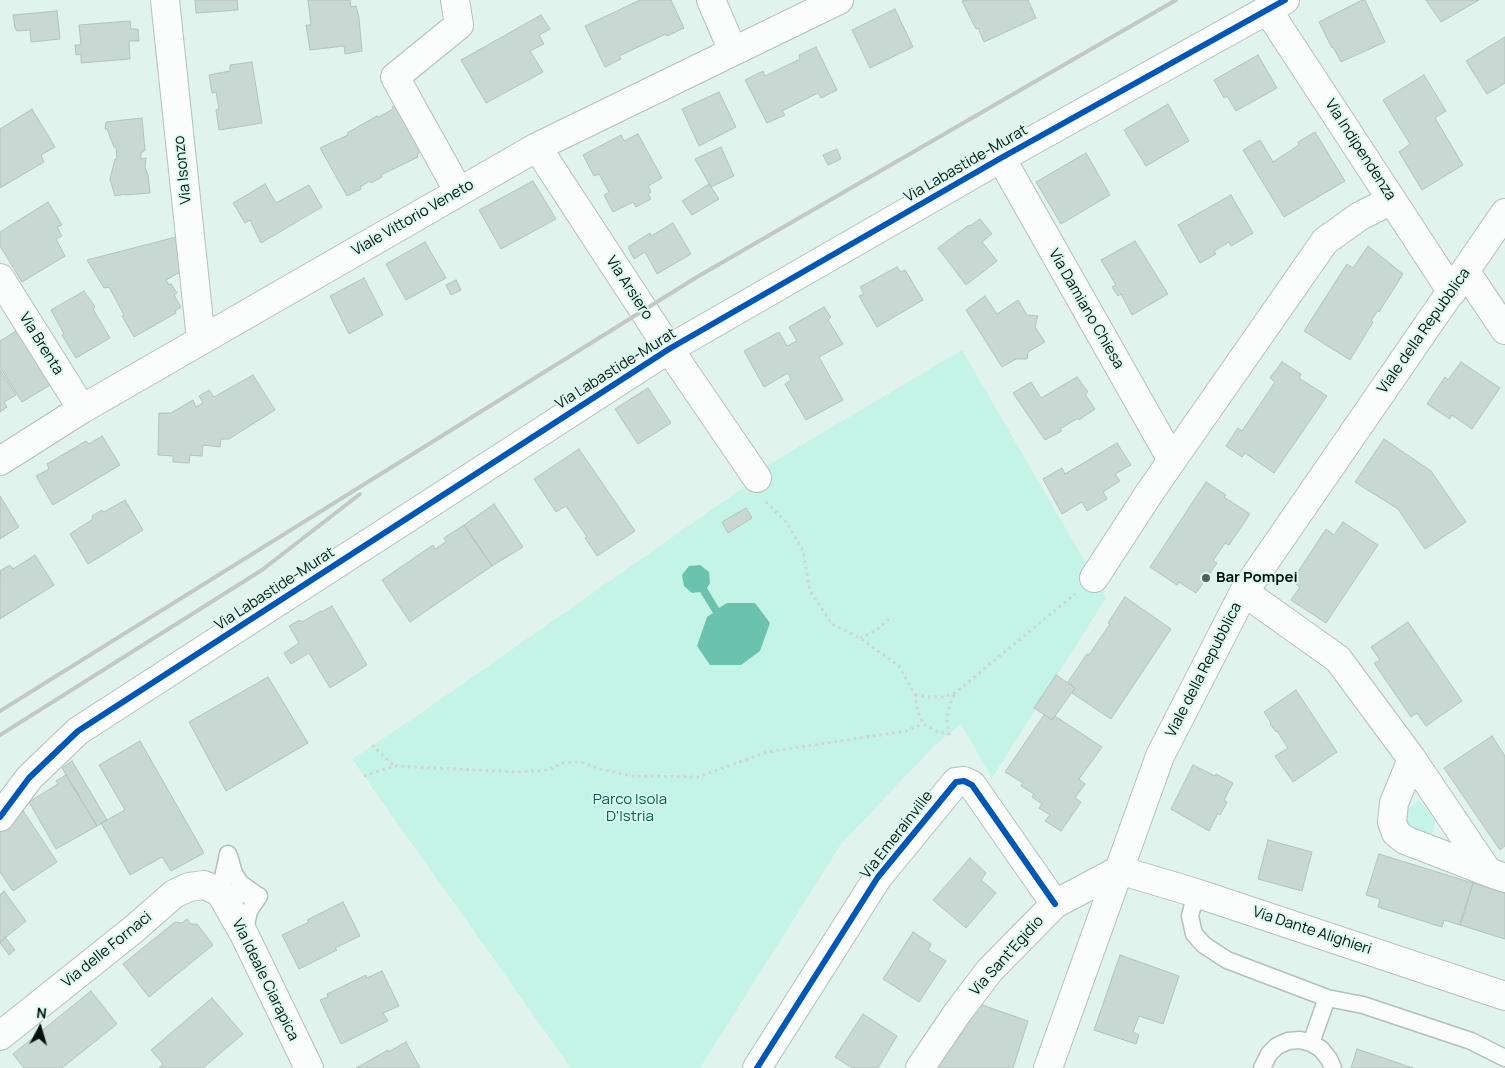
<!DOCTYPE html>
<style>
body{margin:0}
#map{position:relative;width:1505px;height:1068px;overflow:hidden;background:#e1f3ed;font-family:Manrope,sans-serif}
canvas{display:block}
.north{position:absolute;left:15px;top:1003px;width:50px;height:50px;-webkit-text-stroke:4px #dafaef;paint-order:stroke;rotate:6deg;font-size:14px;font-weight:700;line-height:20px;text-align:center;color:#07110e}
.north::after{content:'';display:block;margin:auto;width:18px;height:22px;background:#07110e;clip-path:polygon(50% 0,100% 100%,50% 72%,0 100%)}
</style>
<div id="map">
<canvas width="1505" height="1068"></canvas>
<div class="north">N</div>
</div>
<script>
const ctx = document.querySelector('canvas').getContext('2d');
ctx.lineJoin = 'round';
function paint(path, color) { ctx.fillStyle = color; ctx.fill(path, 'evenodd'); }
const poly = rows => new Path2D(rows.map(r => 'M' + r).join(''));
function strokePath(path, color, width, dash) { ctx.strokeStyle = color; ctx.lineWidth = width; ctx.lineCap = dash ? 'butt' : 'round'; ctx.setLineDash(dash || []); ctx.stroke(path); }
function write(font, color, halo, rows, align = 'center') {
  ctx.font = font + ' Manrope,sans-serif'; ctx.lineWidth = 4; ctx.setLineDash([]); ctx.textBaseline = 'middle'; ctx.strokeStyle = halo; ctx.fillStyle = color; for (const [text, x, y, turn = 0] of rows) {
    ctx.save(); ctx.translate(x, y); ctx.rotate((+turn || 0) * Math.PI / 180); ctx.textAlign = isNaN(turn) ? turn : align; if (halo) ctx.strokeText(text, 0, 0); ctx.fillText(text, 0, 0); ctx.restore();
  }
}
const green = poly([
 [962,350,1106,598,992,778,961,724,935,745,841,844,700,1068,571,1068,352,759,424,711,757,478,763,468],
 [1419,800,1435,820,1433,832,1423,838,1404,827,1406,811]
]);
const water = poly([
 [700,565,709,572,710,583,707,588,719,608,727,603,755,603,770,623,760,651,741,665,710,665,697,646,707,617,713,613,700,592,692,593,684,586,682,575,689,566]
]);
const building = poly([
 [195,0,237,0,238,10,196,13,195,0],
 [308,0,350,0,351,7,356,6,359,18,362,51,345,54,344,46,310,50,306,25,311,25,308,0],
 [640,0,671,0,684,28,667,36,666,34,619,56,621,59,605,67,585,26,640,0],
 [964,0,1028,0,1036,18,984,42,978,28,976,29,962,1,964,0],
 [1362,0,1365,0,1385,42,1341,62,1333,47,1332,48,1319,22,1362,0],
 [1426,0,1479,0,1441,22,1426,0],
 [895,9,913,47,870,68,852,30,895,9],
 [57,11,60,39,31,42,30,30,17,31,15,28,13,15,57,11],
 [541,15,550,29,539,35,544,44,530,51,543,72,486,103,461,60,541,15],
 [130,21,131,29,138,29,139,41,129,41,130,59,81,63,81,54,76,55,75,45,81,45,79,25,130,21],
 [1505,37,1505,83,1487,94,1466,61,1505,37],
 [816,47,837,90,821,98,818,93,782,111,785,115,767,123,745,80,763,71,765,76,800,59,799,55,816,47],
 [1258,55,1277,88,1236,111,1227,96,1224,98,1214,80,1258,55],
 [252,62,262,123,219,130,216,110,219,109,216,92,212,93,209,75,230,71,230,65,252,62],
 [1424,75,1446,111,1435,118,1463,165,1422,190,1399,152,1410,144,1383,100,1424,75],
 [719,92,736,127,699,146,682,109,719,92],
 [406,99,430,147,417,154,418,157,381,175,382,177,371,183,370,181,360,187,361,189,347,196,320,148,348,135,347,133,377,116,379,117,393,109,392,107,406,99],
 [1168,104,1189,141,1146,166,1124,130,1168,104],
 [32,109,55,147,41,155,44,162,0,188,0,129,32,109],
 [142,118,145,150,141,153,141,159,146,158,145,167,148,175,150,193,125,195,125,194,115,196,110,179,115,159,117,159,116,147,114,147,107,129,105,129,106,122,142,118],
 [1315,132,1345,181,1284,217,1243,150,1260,140,1273,162,1299,145,1298,142,1315,132],
 [638,134,662,178,648,186,651,192,648,194,651,199,636,207,633,202,613,212,604,195,609,192,599,174,594,176,583,155,621,135,624,141,638,134],
 [721,147,734,176,711,187,695,159,721,147],
 [837,149,841,159,828,165,823,155,837,149],
 [1086,153,1110,195,1061,224,1036,182,1086,153],
 [533,181,556,219,501,249,479,210,533,181],
 [265,184,276,203,309,185,322,207,261,243,250,220,245,223,233,203,265,184],
 [709,184,719,199,692,215,682,201,709,184],
 [1231,195,1253,233,1231,246,1229,242,1214,251,1216,254,1200,263,1178,225,1231,195],
 [48,202,62,225,57,227,62,236,56,239,65,256,22,282,0,246,0,232,48,202],
 [980,219,992,234,982,242,997,261,966,285,938,248,969,225,970,226,980,219],
 [673,223,691,254,657,274,645,252,634,259,628,247,650,233,651,236,673,223],
 [180,236,180,272,166,280,169,285,171,284,177,293,174,295,181,307,175,311,176,313,134,337,122,316,124,315,109,287,104,288,87,260,180,236],
 [1135,241,1168,294,1132,315,1121,294,1118,296,1112,287,1116,285,1101,260,1135,241],
 [425,242,446,278,406,300,386,264,425,242],
 [1368,246,1403,274,1379,312,1378,310,1371,321,1373,322,1350,360,1304,331,1347,264,1353,268,1368,246],
 [897,267,901,272,905,270,923,300,877,327,859,296,864,294,860,287,897,267],
 [364,278,383,315,349,334,330,296,364,278],
 [456,280,461,290,451,295,446,285,456,280],
 [84,291,95,307,93,309,110,338,76,358,62,335,64,334,51,310,84,291],
 [985,296,997,314,1018,300,1027,315,1038,316,1035,327,1045,342,1028,352,1027,359,1016,359,1002,367,966,310,985,296],
 [824,307,831,317,828,320,843,344,819,357,843,400,806,420,785,384,791,380,788,373,764,387,744,351,779,332,787,346,797,341,789,327,824,307],
 [23,327,57,381,22,402,0,367,0,341,23,327],
 [1282,362,1301,374,1299,378,1327,396,1274,473,1245,453,1242,457,1226,446,1238,428,1242,431,1275,382,1270,378,1282,362],
 [1461,362,1500,388,1472,429,1452,415,1450,419,1427,404,1445,377,1448,380,1461,362],
 [0,370,16,395,4,402,7,407,0,412,0,370],
 [253,375,275,410,229,439,221,439,220,447,203,445,202,456,190,455,189,463,173,462,173,456,158,455,159,413,171,413,193,400,196,407,203,403,199,396,209,390,214,397,253,375],
 [1077,377,1088,392,1085,394,1095,409,1079,420,1078,418,1060,429,1062,431,1045,440,1013,393,1031,382,1041,398,1077,377],
 [648,388,671,423,638,444,615,409,648,388],
 [102,436,120,465,53,505,36,476,49,469,47,464,86,441,89,444,102,436],
 [1384,439,1431,471,1466,522,1425,549,1398,509,1355,482,1384,439],
 [1117,443,1131,465,1115,474,1120,481,1103,492,1107,499,1087,511,1082,502,1062,514,1043,479,1062,468,1065,474,1117,443],
 [579,449,635,531,597,556,585,538,587,537,566,506,556,512,534,479,579,449],
 [1206,482,1226,495,1224,497,1250,514,1229,545,1225,543,1213,561,1217,563,1196,593,1179,582,1177,585,1150,567,1206,482],
 [0,496,19,527,0,539,0,496],
 [125,500,143,530,88,564,70,534,93,519,92,516,102,510,104,512,125,500],
 [494,504,523,547,492,566,464,525,494,504],
 [746,508,752,518,728,533,722,522,746,508],
 [1343,522,1378,545,1326,623,1291,600,1300,587,1292,581,1326,529,1334,535,1343,522],
 [464,525,492,566,410,622,382,580,433,545,435,549,446,542,444,538,464,525],
 [35,555,54,585,0,619,0,577,1,576,0,571,10,565,13,569,35,555],
 [1125,597,1171,629,1111,719,1072,693,1075,688,1068,682,1087,654,1089,655,1110,624,1108,623,1125,597],
 [332,606,367,665,330,688,309,653,291,664,284,653,299,643,289,626,300,620,302,622,321,611,321,612,332,606],
 [1408,622,1462,701,1426,726,1417,713,1411,717,1374,663,1380,660,1371,647,1408,622],
 [1056,675,1075,688,1052,720,1034,708,1056,675],
 [268,677,308,743,226,791,189,722,268,677],
 [1296,690,1337,752,1293,782,1275,756,1288,748,1277,731,1276,732,1270,724,1271,723,1264,712,1296,690],
 [1044,715,1052,720,1055,716,1102,747,1079,779,1085,784,1075,798,1081,802,1061,831,1045,821,1050,815,1039,808,1042,804,1032,797,1034,794,1021,786,1023,783,1005,772,1044,715],
 [1492,736,1505,756,1505,846,1500,850,1444,768,1492,736],
 [140,741,204,853,171,871,162,857,130,875,101,823,125,810,99,765,140,741],
 [72,761,107,820,97,826,62,768,72,761],
 [1193,765,1215,776,1216,774,1233,783,1224,800,1227,802,1220,815,1218,813,1209,831,1171,809,1193,765],
 [66,775,97,826,56,849,29,802,58,784,56,781,66,775],
 [22,809,57,862,13,891,0,872,0,826,22,809],
 [1268,840,1312,852,1302,891,1258,879,1268,840],
 [1379,854,1473,883,1460,925,1444,920,1442,927,1378,907,1380,899,1366,895,1379,854],
 [970,858,986,873,981,880,996,893,966,928,933,900,970,858],
 [1473,883,1505,893,1505,939,1460,925,1473,883],
 [4,891,26,921,0,942,0,895,4,891],
 [343,902,360,936,335,948,337,950,299,969,282,935,309,922,307,920,343,902],
 [187,919,191,924,197,924,213,945,149,997,123,964,175,922,182,923,187,919],
 [913,932,931,944,928,950,946,961,919,1002,883,979,913,932],
 [5,937,15,950,9,955,0,943,5,937],
 [1120,955,1179,976,1163,1024,1139,1016,1133,1032,1139,1035,1136,1044,1094,1030,1120,955],
 [382,971,399,1006,383,1013,388,1021,341,1044,320,1000,328,997,327,994,366,975,367,978,382,971],
 [91,991,117,1024,62,1068,24,1068,13,1054,91,991],
 [212,998,243,1034,203,1068,159,1068,163,1064,151,1050,212,998],
 [971,1001,1028,1021,1013,1068,932,1068,971,1001],
 [863,1014,897,1036,878,1068,852,1068,835,1057,863,1014],
 [406,1042,420,1068,356,1068,388,1050,388,1052,406,1042],
 [1357,1049,1413,1068,1351,1068,1357,1049]
]);
const path = poly([
 [766,502,787,523,803,551,810,591,832,624,860,638,899,666,915,695,918,712,923,724,938,732,949,734,947,720,949,706,955,693],
 [860,638,877,630,891,617],
 [915,695,930,697,944,697,955,693,1075,594],
 [372,745,394,766],
 [364,776,394,766,516,772,548,770,563,763,581,762,600,769,632,776,698,777,767,752,906,731,923,724]
]);
const service = poly([
 [228,854,220,892,259,896],
 [229,856,234,873,240,883,257,895],
 [1196,893,1190,916,1194,934,1204,945,1227,960,1327,998,1363,1005,1471,1041,1505,1058],
 [244,934,249,911,259,896],
 [1311,1043,1327,998],
 [1262,1068,1269,1054,1277,1046,1288,1041,1300,1040,1311,1043,1321,1049,1329,1059,1333,1068]
]);
const minor = poly([
 [165,0,201,340],
 [455,0,459,25,395,77,459,192],
 [711,0,733,51],
 [1267,9,1452,292],
 [537,147,669,349,757,478],
 [1001,158,1172,460],
 [1466,272,1505,330],
 [0,278,82,409],
 [0,461,82,409,537,147,839,0],
 [1094,578,1150,492,1325,241,1360,216,1392,200],
 [1244,592,1338,659,1412,759,1488,872,1505,878],
 [1412,759,1394,803,1392,822,1396,833,1405,840,1488,872],
 [0,1036,134,929,174,894,189,887,204,885,220,892,244,934,309,1068],
 [757,1068,878,877,956,782,964,781,972,785,1055,904],
 [920,1068,958,1012,990,970,1055,904,1119,870,1196,893,1505,996],
 [1048,1068,1160,756,1244,592,1505,213]
]);
const tertiary = poly([
 [0,817,29,778,78,731,669,349,1001,158,1285,0]
]);
const rail = poly([
 [0,711,697,277,1176,0],
 [0,735,262,570,360,494]
]);
const cycleway = poly([
 [0,817,29,778,78,731,669,349,1001,158,1285,0],
 [757,1068,878,877,956,782,964,781,972,785,1055,904]
]);
const markers = [
 [1206,578,5,"#53605c"]
];
const streetNames = [
 ["Via Indipendenza",1360,150,57],
 ["Via Labastide-Murat",966,164,-30],
 ["Via Isonzo",183,170,-96],
 ["Viale Vittorio Veneto",413,218,-30],
 ["Via Arsiero",629,288,57],
 ["Via Damiano Chiesa",1086,309,60],
 ["Viale della Repubblica",1424,331,-55],
 ["Via Brenta",41,344,58],
 ["Via Labastide-Murat",616,369,-32],
 ["Via Labastide-Murat",275,589,-33],
 ["Viale della Repubblica",1204,670,-63],
 ["Via Emerainville",897,835,-52],
 ["Via Dante Alighieri",1312,931,18],
 ["Via delle Fornaci",107,950,-39],
 ["Via Sant'Egidio",1007,956,-48],
 ["Via Ideale Ciarapica",265,980,64]
];
const poiNames = [
 ["Bar Pompei",1216,578]
];
const parkNames = [
 ["Parco Isola",630,800],
 ["D'Istria",630,817]
];
paint(green, '#c4f4e5');
paint(water, '#6bc3ad');
paint(building, '#cad8d3');
strokePath(building, '#b4c2be', 1);
strokePath(service, '#b2c0bc', 19);
strokePath(minor, '#b2c0bc', 30);
strokePath(tertiary, '#b2c0bc', 30);
strokePath(path, '#ced4d2', 3, [2.5, 4]);
strokePath(service, '#fafdfc', 16);
strokePath(minor, '#fafdfc', 28);
strokePath(tertiary, '#fafdfc', 28);
strokePath(rail, '#c2c8c6', 4);
strokePath(cycleway, '#0057b8', 6);
for (const [x, y, r, color] of markers) { const dot = new Path2D(); dot.arc(x, y, r, 0, 2 * Math.PI); ctx.fillStyle = color; ctx.fill(dot); strokePath(dot, '#dafaef', 2); }
write('15px', '#07110e', '#dafaef', streetNames);
write('bold 15px', '#07110e', '#dafaef', poiNames, 'left');
write('15px', '#00624f', '#dafaef', parkNames);
</script>
